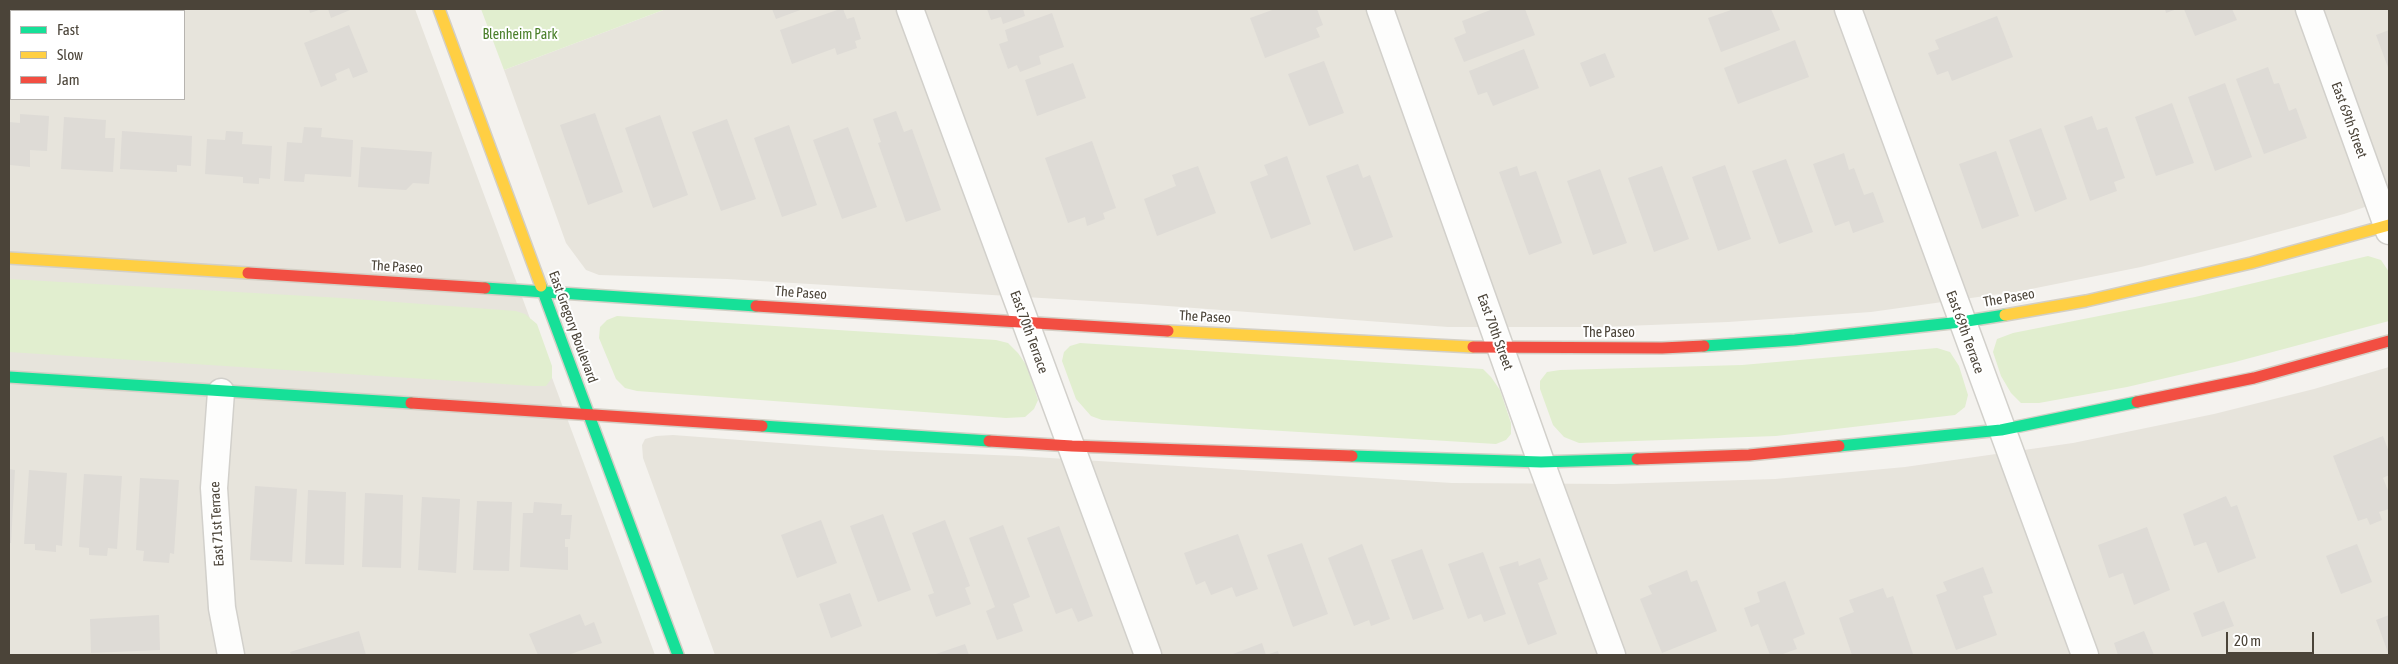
<!DOCTYPE html>
<style>
body{margin:0}
#map{position:relative;width:2398px;height:664px;overflow:hidden;background:#f4f2ee;font-family:"Asap Condensed",sans-serif}
canvas{display:block}
.frame{position:absolute;inset:0;border:10px solid #4b4439;pointer-events:none}
.legend{position:absolute;left:10px;top:10px;width:175px;height:90px;box-sizing:border-box;background:#fff;border:1px solid #b7b4b0;margin:0;padding:6px 9px;list-style:none;font-size:15px;color:#4b4439}
.legend li{display:flex;align-items:center;gap:10px;height:25px}
.legend b{width:25px;border:1px solid #b7b4b0}
.scale{position:absolute;left:2226px;top:632px;width:88px;height:22px;box-sizing:border-box;border:2px solid #4b4439;border-top:0;padding-left:6px;font-size:15px;line-height:18px;white-space:nowrap;color:#4b4439;-webkit-text-stroke:4px #fff;paint-order:stroke}
</style>
<div id="map">
<canvas width="2398" height="664"></canvas>
<div class="frame"></div>
<ul class="legend">
<li><b style="height:6px;background:#16e098"></b>Fast</li>
<li><b style="height:6px;background:#ffcf43"></b>Slow</li>
<li><b style="height:6px;background:#f24e42"></b>Jam</li>
</ul>
<div class="scale">20 m</div>
</div>
<script>
const ctx = document.querySelector('canvas').getContext('2d');
ctx.lineJoin = 'round';
function paint(path, color) { ctx.fillStyle = color; ctx.fill(path, 'evenodd'); }
const poly = rows => new Path2D(rows.map(r => 'M' + r).join(''));
function strokePath(path, color, width, dash) { ctx.strokeStyle = color; ctx.lineWidth = width; ctx.lineCap = dash ? 'butt' : 'round'; ctx.setLineDash(dash || []); ctx.stroke(path); }
function write(font, color, halo, rows, align = 'center') {
  ctx.font = font + ' "Asap Condensed",sans-serif'; ctx.lineWidth = 4; ctx.setLineDash([]); ctx.textBaseline = 'middle'; ctx.strokeStyle = halo; ctx.fillStyle = color; for (const [text, x, y, turn = 0] of rows) {
    ctx.save(); ctx.translate(x, y); ctx.rotate((+turn || 0) * Math.PI / 180); ctx.textAlign = isNaN(turn) ? turn : align; if (halo) ctx.strokeText(text, 0, 0); ctx.fillText(text, 0, 0); ctx.restore();
  }
}
const residential = poly([
 [9,9,415,9,655,655,9,655],
 [11,11,184,11,184,99,11,99],
 [666,9,2389,9,2389,199,2344,214,2237,243,2141,267,2021,291,1871,312,1728,322,1599,327,1448,327,1141,304,727,279,599,275,586,270,566,243,504,70],
 [2389,367,2389,655,715,655,643,458,642,445,645,439,656,436,673,435,874,450,1018,456,1452,483,1614,484,1775,479,1905,467,2073,443,2214,414,2314,389]
]);
const green = poly([
 [481,9,666,9,504,70],
 [2368,256,2381,260,2389,272,2389,321,2235,362,2127,387,2039,403,2021,403,2011,393,2001,376,1993,352,1997,339,2013,333,2195,297],
 [9,279,342,298,516,311,525,314,537,324,552,366,552,378,546,386,533,386,9,352],
 [617,316,996,340,1008,343,1018,353,1027,366,1038,400,1034,409,1025,417,1006,418,637,391,625,388,616,379,599,338,600,327,607,320],
 [1080,343,1483,369,1491,377,1500,390,1511,423,1511,434,1506,440,1496,444,1102,420,1091,416,1076,399,1062,361,1064,352,1070,346],
 [1937,348,1950,352,1959,366,1968,395,1965,407,1955,415,1776,436,1579,443,1564,437,1553,425,1540,389,1540,381,1547,372,1560,370,1742,365]
]);
const building = poly([
 [309,9,322,9,310,13],
 [328,9,349,9,350,10,331,18],
 [772,9,803,9,776,19],
 [840,9,843,9,847,19,854,17,861,39,855,41,857,48,837,55,835,48,792,64,780,30],
 [987,9,1023,9,1025,16,1003,24,1001,17,991,20],
 [1275,9,1317,9,1323,25,1316,28,1320,37,1265,58,1250,18],
 [1493,9,1525,9,1535,35,1464,62,1454,38,1466,33,1462,21],
 [1734,9,1771,9,1780,30,1721,52,1708,18],
 [2165,9,2177,9,2166,13],
 [2184,9,2232,9,2237,20,2195,36],
 [1052,13,1064,47,1039,56,1041,64,1020,72,1017,65,1008,69,999,44,1008,41,1005,30],
 [1997,16,2013,57,1952,81,1948,71,1937,75,1928,53,1939,49,1935,40],
 [349,25,368,72,353,78,349,68,335,74,337,80,321,87,304,43],
 [2389,30,2389,70,2376,35],
 [1795,40,1809,77,1738,104,1724,68],
 [1524,49,1539,88,1493,106,1487,92,1478,95,1469,71],
 [1605,53,1615,77,1590,87,1580,63],
 [1324,61,1344,113,1309,126,1288,74],
 [1073,63,1086,98,1037,116,1025,80],
 [2268,67,2274,84,2279,83,2289,111,2296,108,2307,138,2264,154,2236,79],
 [2225,83,2252,157,2215,171,2188,97],
 [2172,103,2194,163,2156,176,2135,117],
 [896,111,904,132,912,129,941,210,906,222,878,143,881,142,873,119],
 [595,113,623,192,588,205,560,125],
 [20,114,49,116,47,151,30,150,30,167,10,165,9,161,9,122,20,123],
 [660,115,688,195,653,208,625,128],
 [2092,116,2097,130,2107,127,2125,178,2114,182,2117,191,2090,201,2064,126],
 [64,117,106,120,105,138,115,138,113,172,61,169],
 [727,119,756,199,721,211,692,132],
 [789,125,817,205,782,217,754,138],
 [304,127,322,128,321,137,353,140,351,177,305,174,304,182,284,181,287,142,302,143],
 [848,127,877,207,842,219,813,140],
 [2041,128,2067,199,2035,212,2009,140],
 [122,131,192,136,191,166,177,165,177,172,120,169],
 [226,131,243,132,242,144,272,146,270,179,259,178,259,184,243,183,243,177,205,174,207,139,225,140],
 [1092,141,1116,208,1103,213,1105,219,1087,226,1085,217,1068,223,1045,158],
 [361,147,432,152,429,184,413,183,406,190,358,187],
 [1996,151,2019,216,1982,229,1959,164],
 [1844,153,1849,170,1854,168,1864,195,1873,192,1884,222,1853,233,1849,221,1835,226,1813,164],
 [1287,156,1311,224,1271,239,1250,182,1268,175,1264,165],
 [1786,159,1813,232,1779,244,1752,171],
 [1358,164,1363,178,1370,175,1393,237,1354,251,1326,176],
 [1725,165,1751,239,1718,251,1692,177],
 [1198,166,1216,213,1157,236,1144,199,1176,186,1172,175],
 [1517,166,1520,176,1536,171,1562,243,1529,255,1499,172],
 [1662,166,1689,239,1654,252,1628,178],
 [1600,169,1627,243,1593,255,1567,181],
 [2383,436,2389,452,2389,475,2383,478,2389,493,2389,509,2379,512,2382,520,2370,525,2367,518,2358,521,2333,456],
 [9,469,15,470,11,543,9,543],
 [29,470,67,473,62,546,56,545,56,552,35,550,35,544,24,544],
 [84,474,122,476,117,549,108,548,107,556,89,555,89,548,79,547],
 [140,478,179,480,174,554,170,553,169,563,143,561,144,551,136,550],
 [255,486,297,489,292,562,250,560],
 [308,490,346,492,344,565,305,564],
 [365,493,403,495,401,568,362,567],
 [2226,496,2231,507,2237,505,2256,558,2218,573,2206,542,2194,546,2183,514],
 [422,497,460,499,456,573,418,570],
 [477,501,512,502,509,571,473,570],
 [534,502,562,504,561,515,572,515,570,539,565,539,565,547,568,547,568,570,520,567,523,513,533,513],
 [883,514,911,590,878,602,850,526],
 [821,520,837,563,797,578,781,535],
 [945,520,970,586,965,588,971,604,936,617,928,595,934,593,912,533],
 [1003,525,1030,597,1013,604,1023,631,997,640,986,611,995,607,969,538],
 [1059,526,1093,616,1078,622,1072,608,1056,614,1027,538],
 [2147,527,2170,590,2134,605,2123,573,2109,578,2098,545],
 [1238,534,1258,589,1236,597,1232,587,1211,595,1205,581,1196,585,1184,553],
 [1302,543,1328,614,1293,627,1267,555],
 [1362,544,1390,619,1371,626,1369,620,1354,626,1328,558],
 [2357,544,2372,582,2341,594,2326,556],
 [1422,549,1444,609,1413,620,1391,560],
 [1483,552,1506,614,1484,622,1481,614,1468,619,1448,564],
 [1540,558,1548,579,1538,583,1557,634,1528,645,1499,567,1518,561,1519,566],
 [1983,567,1993,593,1983,596,1997,635,1956,650,1936,595,1947,591,1943,582],
 [1687,570,1691,582,1697,580,1717,631,1662,653,1640,599,1652,594,1648,586],
 [1785,581,1805,634,1793,639,1797,649,1780,655,1770,655,1758,624,1751,627,1744,608,1760,602,1757,592],
 [1883,588,1887,598,1893,596,1913,654,1852,655,1839,618,1854,612,1849,600],
 [850,593,862,626,831,638,819,604],
 [2224,601,2234,626,2202,637,2193,613],
 [580,614,585,626,594,622,602,643,568,655,538,655,529,634],
 [159,615,160,650,91,653,90,619],
 [2389,615,2389,655,2376,620],
 [359,631,366,655,291,655,290,652],
 [2144,631,2154,655,2118,655,2114,643],
 [1262,643,1266,655,1278,651,1279,655,1233,655,1233,654],
 [965,644,969,655,933,655]
]);
const street = poly([
 [910,9,1148,655],
 [1380,9,1541,462,1612,655],
 [1848,9,2085,655],
 [2309,9,2389,231],
 [221,392,214,488,222,608,231,655]
]);
const fast = poly([
 [541,286,678,655],
 [485,288,756,306],
 [1704,346,1795,340,1961,322,2005,315],
 [9,377,411,403],
 [762,426,989,441],
 [1839,446,2001,430,2137,402],
 [1352,456,1541,462,1637,459]
]);
const slow = poly([
 [439,9,541,286],
 [9,258,248,273],
 [2005,315,2086,301,2251,263,2389,225],
 [1168,331,1473,347]
]);
const jam = poly([
 [248,273,485,288],
 [756,306,1168,331],
 [1473,347,1662,348,1704,346],
 [2137,402,2254,378,2389,341],
 [411,403,762,426],
 [989,441,1072,446,1352,456],
 [1637,459,1749,455,1839,446]
]);
const parkNames = [
 ["Blenheim Park",520,35]
];
const streetNames = [
 ["East 69th Street",2349,120,70],
 ["The Paseo",397,267,3],
 ["The Paseo",801,293,4],
 ["The Paseo",2009,298,-10],
 ["The Paseo",1205,317,3],
 ["East Gregory Boulevard",573,327,70],
 ["East 70th Terrace",1029,332,70],
 ["East 70th Street",1495,332,70],
 ["East 69th Terrace",1965,332,70],
 ["The Paseo",1609,333],
 ["East 71st Terrace",217,524,-93]
];
paint(residential, '#e7e4dc');
paint(green, '#e1eecf');
paint(building, '#dedbd6');
strokePath(street, '#d2d0cb', 29);
strokePath(fast, '#d3cfc5', 14);
strokePath(slow, '#d3cfc5', 14);
strokePath(jam, '#d3cfc5', 14);
strokePath(street, '#fdfdfc', 26);
strokePath(fast, '#16e098', 11);
strokePath(slow, '#ffcf43', 11);
strokePath(jam, '#f24e42', 11);
write('14px', '#4a7f2a', '#fff', parkNames);
write('14px', '#4b4439', '#fff', streetNames);
</script>
